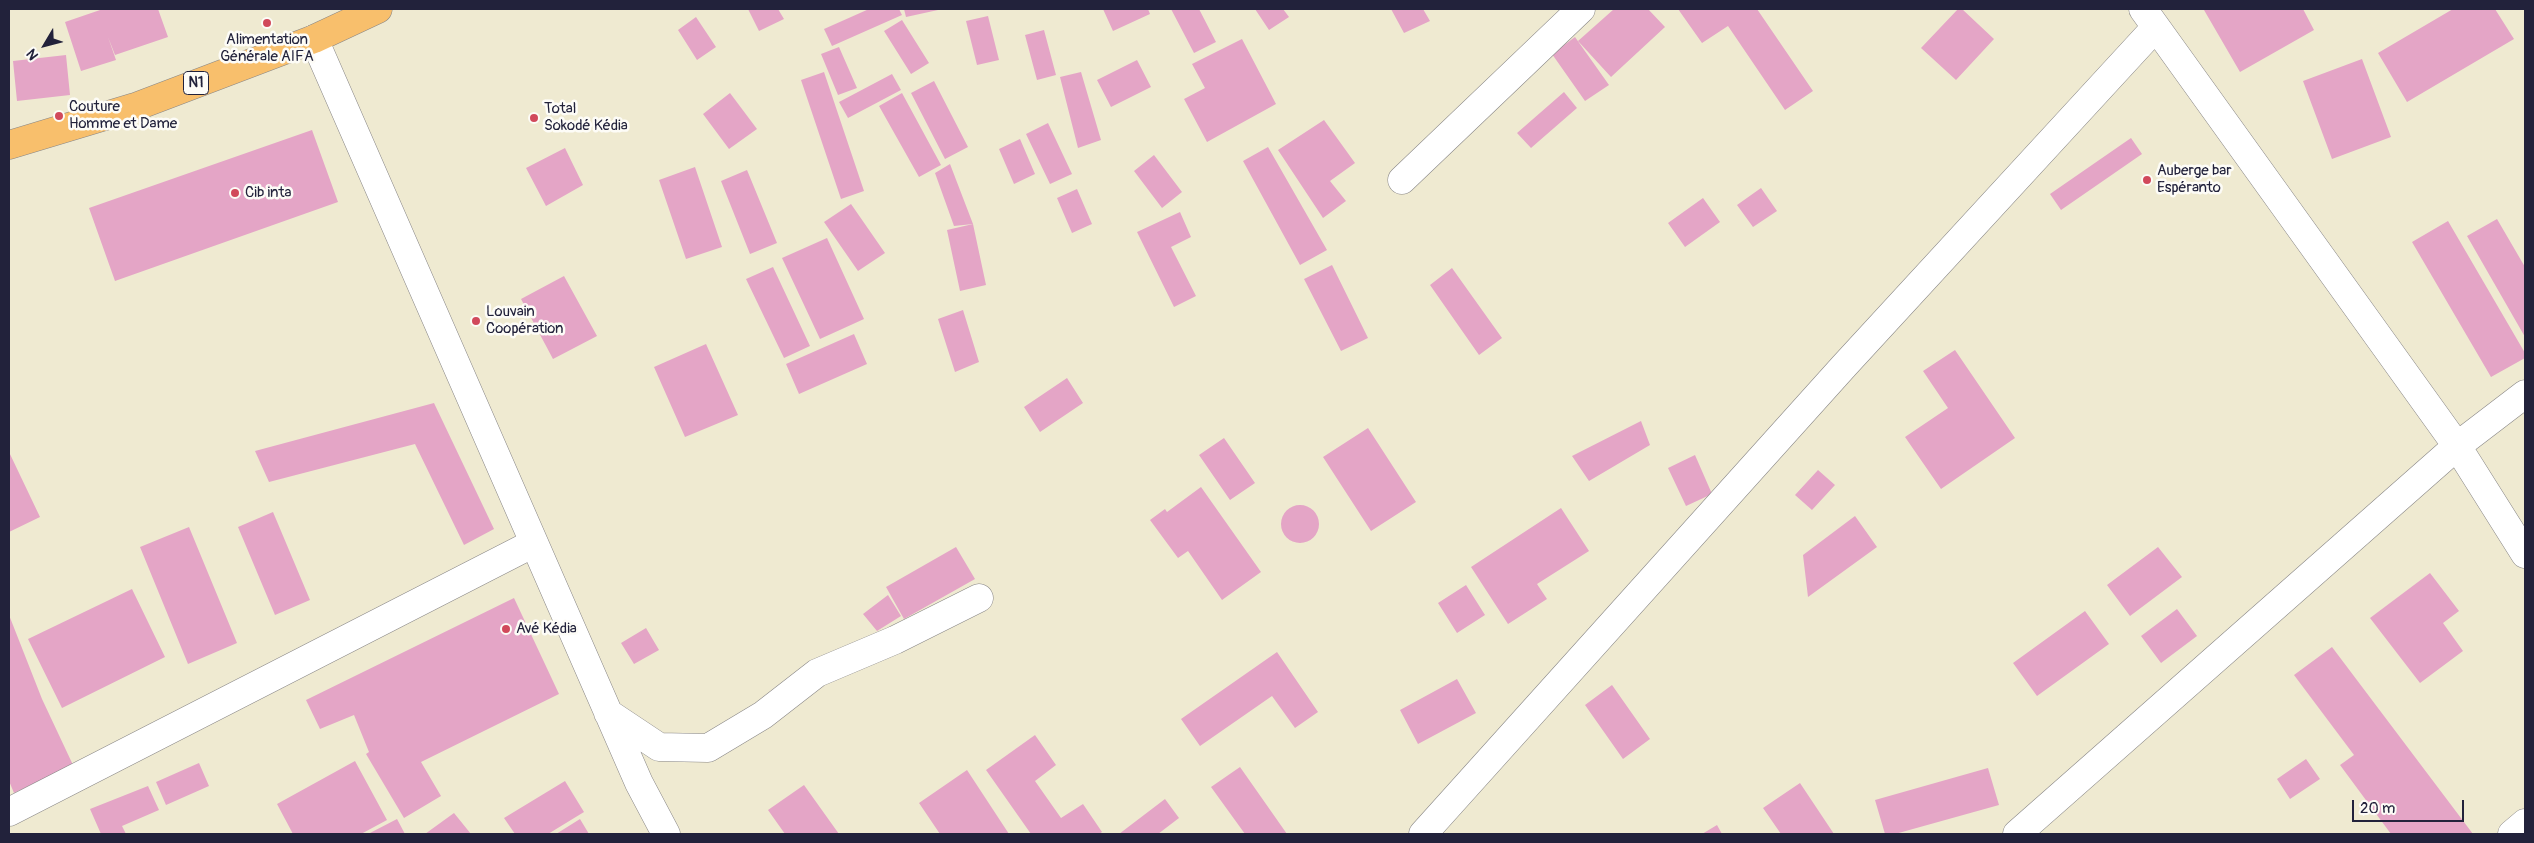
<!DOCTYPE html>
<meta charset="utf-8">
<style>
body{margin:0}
#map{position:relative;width:2534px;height:843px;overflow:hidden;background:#efead1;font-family:Pangolin,sans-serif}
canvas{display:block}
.frame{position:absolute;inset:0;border:10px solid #22223b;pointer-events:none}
.north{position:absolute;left:20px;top:20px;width:50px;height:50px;-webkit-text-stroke:4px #fdfcf7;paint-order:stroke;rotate:233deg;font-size:14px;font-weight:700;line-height:20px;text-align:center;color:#22223b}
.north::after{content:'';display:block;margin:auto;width:18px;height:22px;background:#22223b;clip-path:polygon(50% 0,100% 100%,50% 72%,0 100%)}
.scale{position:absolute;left:2352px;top:800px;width:112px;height:22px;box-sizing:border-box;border:2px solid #22223b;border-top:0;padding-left:6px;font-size:15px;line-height:18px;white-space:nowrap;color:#22223b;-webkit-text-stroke:4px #fdfcf7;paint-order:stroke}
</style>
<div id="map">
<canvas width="2534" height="843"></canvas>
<div class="frame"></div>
<div class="north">N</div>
<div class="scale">20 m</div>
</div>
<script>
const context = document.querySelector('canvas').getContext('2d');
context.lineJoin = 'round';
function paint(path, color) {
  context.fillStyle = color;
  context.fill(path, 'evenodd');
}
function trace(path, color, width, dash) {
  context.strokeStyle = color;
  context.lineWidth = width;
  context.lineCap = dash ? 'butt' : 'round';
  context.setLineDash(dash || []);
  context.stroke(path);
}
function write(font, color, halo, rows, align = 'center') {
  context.font = font + ' Pangolin,sans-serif';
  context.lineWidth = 5;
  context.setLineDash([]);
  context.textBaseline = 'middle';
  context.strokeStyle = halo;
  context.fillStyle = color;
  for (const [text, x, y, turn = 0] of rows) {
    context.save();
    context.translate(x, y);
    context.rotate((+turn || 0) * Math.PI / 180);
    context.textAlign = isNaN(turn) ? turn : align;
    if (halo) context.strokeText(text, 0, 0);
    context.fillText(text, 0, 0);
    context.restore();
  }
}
paint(new Path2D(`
 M 103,9 L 158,9 L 168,37 L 115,55 L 108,37 L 116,60 L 81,71 L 65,22 Z
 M 748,9 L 778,9 L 784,19 L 759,31 Z
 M 869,9 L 899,9 L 902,15 L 832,46 L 824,29 Z
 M 904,9 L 938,9 L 938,10 L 906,17 Z
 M 1103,9 L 1148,9 L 1150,14 L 1113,31 Z
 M 1171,9 L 1199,9 L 1216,42 L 1194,53 Z
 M 1255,9 L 1283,9 L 1289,17 L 1269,30 Z
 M 1391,9 L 1423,9 L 1430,21 L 1404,33 Z
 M 1614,9 L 1648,9 L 1665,27 L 1611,77 L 1578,41 Z
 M 1678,9 L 1757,9 L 1813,91 L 1785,110 L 1728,26 L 1702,43 Z
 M 1958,9 L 1962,9 L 1994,39 L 1956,80 L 1921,48 Z
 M 2303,9 L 2314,30 L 2240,72 L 2204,10 Z
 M 2453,9 L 2495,9 L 2514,39 L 2407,102 L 2378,53 Z
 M 988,16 L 999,60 L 977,65 L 966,21 Z
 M 696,17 L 716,47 L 697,60 L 678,30 Z
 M 902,20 L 929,63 L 911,74 L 884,31 Z
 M 1044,30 L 1056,75 L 1037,80 L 1025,35 Z
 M 1575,37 L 1609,85 L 1585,101 L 1552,54 Z
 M 1242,39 L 1276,104 L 1207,142 L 1184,99 L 1205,88 L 1192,64 Z
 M 839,47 L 857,88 L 838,95 L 821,54 Z
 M 66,55 L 70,95 L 17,101 L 13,61 Z
 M 2362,59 L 2391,137 L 2332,159 L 2303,81 Z
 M 1137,60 L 1151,87 L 1111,107 L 1097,80 Z
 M 824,72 L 864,191 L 841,199 L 801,80 Z
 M 1081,72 L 1101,140 L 1078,148 L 1060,77 Z
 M 892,74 L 901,90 L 848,118 L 839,102 Z
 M 934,81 L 968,147 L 945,159 L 911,93 Z
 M 1564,92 L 1577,108 L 1531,148 L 1517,133 Z
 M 730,93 L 757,129 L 729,149 L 703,114 Z
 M 902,93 L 941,165 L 919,177 L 879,106 Z
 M 1324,120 L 1355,163 L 1330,181 L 1346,201 L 1323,218 L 1278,150 Z
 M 1048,123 L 1072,174 L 1050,184 L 1026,134 Z
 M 312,130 L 338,202 L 115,281 L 89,208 Z
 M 2131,138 L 2142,154 L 2061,210 L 2050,194 Z
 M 1020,139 L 1035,174 L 1014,184 L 999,149 Z
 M 1268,147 L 1327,250 L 1300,265 L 1243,161 Z
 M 565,148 L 583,185 L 546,206 L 526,168 Z
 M 1154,155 L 1182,192 L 1162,208 L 1134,171 Z
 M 950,164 L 973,224 L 954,226 L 935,173 Z
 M 695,167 L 722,247 L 686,259 L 659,180 Z
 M 747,170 L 777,243 L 750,254 L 721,181 Z
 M 1761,188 L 1777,211 L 1753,227 L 1737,205 Z
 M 1077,189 L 1092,224 L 1072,233 L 1057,198 Z
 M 1703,198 L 1720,222 L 1685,247 L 1668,223 Z
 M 851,204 L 885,253 L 858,271 L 824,222 Z
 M 1180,212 L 1191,237 L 1171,247 L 1196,296 L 1174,307 L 1137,232 Z
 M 2497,219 L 2525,267 L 2525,337 L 2467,236 Z
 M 2448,221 L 2525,353 L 2525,358 L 2491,377 L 2412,242 Z
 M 973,224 L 986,285 L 960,291 L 947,230 Z
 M 827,238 L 864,319 L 820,339 L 782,258 Z
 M 1332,265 L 1368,338 L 1341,351 L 1304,279 Z
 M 773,267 L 810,346 L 784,358 L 746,279 Z
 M 1452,268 L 1502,338 L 1479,355 L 1430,285 Z
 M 564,276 L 597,336 L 553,359 L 521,299 Z
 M 963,310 L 979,362 L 955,372 L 938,319 Z
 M 854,334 L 867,364 L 799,394 L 786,364 Z
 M 706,344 L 738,415 L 685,437 L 654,367 Z
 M 1955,350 L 2015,438 L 1941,489 L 1905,437 L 1948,408 L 1923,371 Z
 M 1067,378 L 1083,403 L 1040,432 L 1024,407 Z
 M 434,403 L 494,529 L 464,545 L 415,444 L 269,482 L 255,451 Z
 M 1641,421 L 1650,445 L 1589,481 L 1572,456 Z
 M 1368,428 L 1416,502 L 1371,531 L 1323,457 Z
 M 1224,438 L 1255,483 L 1230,500 L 1199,455 Z
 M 9,452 L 40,517 L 9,532 Z
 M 1695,455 L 1712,494 L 1686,506 L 1668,468 Z
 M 1818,470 L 1835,485 L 1812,510 L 1795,495 Z
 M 1201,487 L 1261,572 L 1222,600 L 1188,551 L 1178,558 L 1150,520 L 1165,509 L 1167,512 Z
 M1281 524a19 19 0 1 1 38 0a19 19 0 1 1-38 0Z
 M 1561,508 L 1589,551 L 1537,584 L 1547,599 L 1508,624 L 1471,567 Z
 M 273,512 L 310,600 L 275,615 L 238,527 Z
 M 1855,516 L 1877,547 L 1808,597 L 1803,555 Z
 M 189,527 L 237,643 L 188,664 L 140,547 Z
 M 956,547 L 975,579 L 904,619 L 886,587 Z
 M 2158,547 L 2182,577 L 2130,616 L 2107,585 Z
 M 2430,573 L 2459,611 L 2443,623 L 2463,651 L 2420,683 L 2370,618 Z
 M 1466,585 L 1485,615 L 1457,633 L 1438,603 Z
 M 132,589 L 165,657 L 62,708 L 28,639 Z
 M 888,595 L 901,616 L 877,631 L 863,614 Z
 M 514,598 L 559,694 L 421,762 L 441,796 L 404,818 L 366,754 L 369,752 L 354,715 L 320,729 L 306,700 Z
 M 2177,609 L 2197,636 L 2161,663 L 2141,636 Z
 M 2085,611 L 2109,644 L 2037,696 L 2013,663 Z
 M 9,615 L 42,699 L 73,765 L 14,793 L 9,781 Z
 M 646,628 L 659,650 L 634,664 L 621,643 Z
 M 2332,647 L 2473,834 L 2391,834 L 2340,765 L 2354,755 L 2294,675 Z
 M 1277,652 L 1318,712 L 1295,728 L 1272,696 L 1200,746 L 1181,719 Z
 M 1457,679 L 1476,713 L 1418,744 L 1400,710 Z
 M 1612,685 L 1650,739 L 1623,759 L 1585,705 Z
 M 1035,735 L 1056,765 L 1035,781 L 1061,818 L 1083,804 L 1102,832 L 1099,834 L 1031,834 L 986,770 Z
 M 2306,759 L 2320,779 L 2290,799 L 2277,779 Z
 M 355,761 L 387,820 L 361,834 L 293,834 L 277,804 Z
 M 199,763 L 209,786 L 166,805 L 156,782 Z
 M 1240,767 L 1287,834 L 1245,834 L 1211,787 Z
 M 1988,768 L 1999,805 L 1895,834 L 1885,834 L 1875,800 Z
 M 967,770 L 1009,834 L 940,834 L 919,803 Z
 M 565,781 L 584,812 L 548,834 L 515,834 L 504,818 Z
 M 1800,783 L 1834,834 L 1781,834 L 1763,808 Z
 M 804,785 L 839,834 L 785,834 L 768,810 Z
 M 148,786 L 159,810 L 122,826 L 126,834 L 101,834 L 90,809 Z
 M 1165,799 L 1179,818 L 1158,834 L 1119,834 Z
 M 454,813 L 471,834 L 425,834 Z
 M 397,819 L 405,834 L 368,834 Z
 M 580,819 L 589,834 L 556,834 Z
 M 1717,825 L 1722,834 L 1702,834 Z`), '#e4a5c6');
const minor = new Path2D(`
 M 2143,9 L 2457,446 L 2525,554
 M 314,39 L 639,783 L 666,834
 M 1402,180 L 1581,9
 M 608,713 L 659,747 L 708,748 L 763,715 L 817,673 L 895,640 L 979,598
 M 9,812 L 534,543
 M 1423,834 L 1844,366 L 2156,27
 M 2017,834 L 2457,446 L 2525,394
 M 2512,834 L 2525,823`);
const highway = new Path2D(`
 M 9,145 L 135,107 L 314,39 L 378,9`);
trace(minor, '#888686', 29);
trace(highway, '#888686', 29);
trace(minor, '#fff', 28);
trace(highway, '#f8bf6c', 28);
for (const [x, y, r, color] of [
 [267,23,5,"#d1495b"],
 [59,116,5,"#d1495b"],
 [534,118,5,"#d1495b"],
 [2147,180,5,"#d1495b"],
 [235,193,5,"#d1495b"],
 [476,321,5,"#d1495b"],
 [506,629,5,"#d1495b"]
]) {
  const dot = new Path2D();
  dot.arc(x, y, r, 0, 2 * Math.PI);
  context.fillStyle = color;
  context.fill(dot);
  trace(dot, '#fdfcf7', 2);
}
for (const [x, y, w] of [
 [196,83,25]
]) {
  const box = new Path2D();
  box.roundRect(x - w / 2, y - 11.5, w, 23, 4);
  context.fillStyle = '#fdfcf7';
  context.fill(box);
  trace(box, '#22223b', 1);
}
write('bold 14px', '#22223b', null, [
 ["N1",196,83]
]);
write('15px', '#22223b', '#fdfcf7', [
 ["Alimentation",267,40,"center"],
 ["Générale AIFA",267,57,"center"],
 ["Couture",69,107],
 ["Homme et Dame",69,124],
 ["Total",544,109],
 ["Sokodé Kédia",544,126],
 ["Auberge bar",2157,171],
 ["Espéranto",2157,188],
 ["Cib inta",245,193],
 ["Louvain",486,312],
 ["Coopération",486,329],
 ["Avé Kédia",516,629]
], 'left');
</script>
